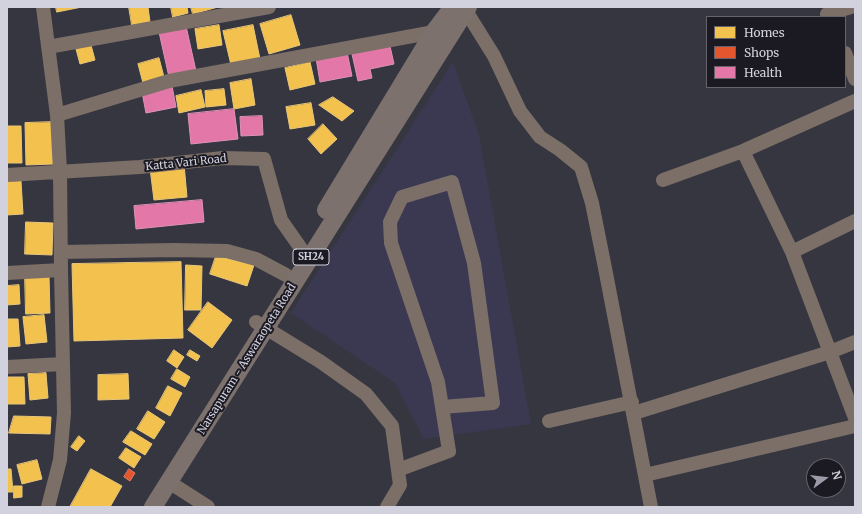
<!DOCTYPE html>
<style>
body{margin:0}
#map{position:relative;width:862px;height:514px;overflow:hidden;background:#363641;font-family:Merriweather,serif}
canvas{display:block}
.frame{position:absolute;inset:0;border:8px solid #d2d1de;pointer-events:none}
.legend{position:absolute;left:706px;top:16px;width:140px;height:72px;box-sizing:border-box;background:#1b1a23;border:1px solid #64636e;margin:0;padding:5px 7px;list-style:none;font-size:12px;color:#d2d1de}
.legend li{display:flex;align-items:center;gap:8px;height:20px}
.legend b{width:20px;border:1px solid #64636e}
.north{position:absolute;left:806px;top:458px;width:40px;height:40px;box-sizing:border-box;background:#1b1a23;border:1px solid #64636e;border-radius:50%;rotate:75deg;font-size:11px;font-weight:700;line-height:16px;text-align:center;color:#d2d1de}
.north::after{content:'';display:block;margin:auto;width:14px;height:18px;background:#9b9ba7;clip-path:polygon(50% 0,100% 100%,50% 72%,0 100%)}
</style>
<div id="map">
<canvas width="862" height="514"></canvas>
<div class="frame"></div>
<ul class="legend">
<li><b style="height:11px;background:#f2c14e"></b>Homes</li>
<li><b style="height:11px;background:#e4572e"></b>Shops</li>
<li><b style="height:11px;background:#e377a8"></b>Health</li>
</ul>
<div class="north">N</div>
</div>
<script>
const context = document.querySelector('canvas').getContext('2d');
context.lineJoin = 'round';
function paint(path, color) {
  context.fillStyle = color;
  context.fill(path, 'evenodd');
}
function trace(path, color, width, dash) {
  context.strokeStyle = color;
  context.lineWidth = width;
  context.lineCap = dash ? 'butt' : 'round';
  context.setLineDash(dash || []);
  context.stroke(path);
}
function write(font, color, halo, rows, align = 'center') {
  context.font = font + ' Merriweather,serif';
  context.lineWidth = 4;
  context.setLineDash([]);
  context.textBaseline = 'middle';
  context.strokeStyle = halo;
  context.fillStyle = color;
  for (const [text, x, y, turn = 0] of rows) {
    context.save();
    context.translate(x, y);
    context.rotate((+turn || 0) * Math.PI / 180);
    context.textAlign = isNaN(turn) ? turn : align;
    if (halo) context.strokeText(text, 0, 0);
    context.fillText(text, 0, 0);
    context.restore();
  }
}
paint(new Path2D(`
 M 453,62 L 479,135 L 531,424 L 424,439 L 395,383 L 291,313 Z`), '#3b3951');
const homes = new Path2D(`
 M 56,7 L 82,7 L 57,12 Z
 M 129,7 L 148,7 L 150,22 L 132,25 Z
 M 171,7 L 187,7 L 188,13 L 173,17 Z
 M 191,7 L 218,7 L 193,14 Z
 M 291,15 L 300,45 L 269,54 L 260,24 Z
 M 219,25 L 222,45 L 198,49 L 195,29 Z
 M 253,25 L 260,59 L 231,65 L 223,31 Z
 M 91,45 L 95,60 L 80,64 L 76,49 Z
 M 159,58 L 164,77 L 143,83 L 138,64 Z
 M 310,62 L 315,84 L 290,90 L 285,68 Z
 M 251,79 L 255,105 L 234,109 L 230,83 Z
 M 224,89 L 226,105 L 206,107 L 205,91 Z
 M 201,90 L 205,107 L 179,113 L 176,96 Z
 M 333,97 L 354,111 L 342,121 L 319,105 Z
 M 311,103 L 315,125 L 290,129 L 286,107 Z
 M 53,122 L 54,164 L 26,165 L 25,123 Z
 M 323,124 L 337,139 L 321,154 L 308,139 Z
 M 7,126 L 21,126 L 22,163 L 7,163 Z
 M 184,164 L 187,197 L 154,200 L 150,168 Z
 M 21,181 L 23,214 L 7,215 L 7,182 Z
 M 26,222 L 53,223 L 52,255 L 25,254 Z
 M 216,256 L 254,265 L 247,286 L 210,274 Z
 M 181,262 L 183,338 L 74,341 L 72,264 Z
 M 186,265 L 202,266 L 201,310 L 185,310 Z
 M 25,276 L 49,276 L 50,313 L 26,314 Z
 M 19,285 L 20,304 L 7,305 L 7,286 Z
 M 208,302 L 232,320 L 212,348 L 188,330 Z
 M 44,315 L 47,342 L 26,344 L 23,317 Z
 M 7,319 L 18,319 L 20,346 L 7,347 Z
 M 174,350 L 184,357 L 177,368 L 167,361 Z
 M 190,350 L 200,356 L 197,361 L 187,355 Z
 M 177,369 L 190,377 L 185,387 L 171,379 Z
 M 46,373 L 48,398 L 30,400 L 28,374 Z
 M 128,374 L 129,399 L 98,400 L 98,375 Z
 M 7,377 L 24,377 L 25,404 L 8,404 Z
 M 168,386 L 182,393 L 170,416 L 156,408 Z
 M 148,411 L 165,422 L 154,439 L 137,429 Z
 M 14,416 L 51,417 L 50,434 L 9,433 Z
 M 131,431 L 152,444 L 145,455 L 123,442 Z
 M 79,436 L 85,441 L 77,451 L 71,447 Z
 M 126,448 L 141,457 L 134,468 L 119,458 Z
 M 37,460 L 42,479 L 22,484 L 17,465 Z
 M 7,469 L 11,469 L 13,492 L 7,492 Z
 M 91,469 L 122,486 L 110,507 L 70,507 Z
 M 14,486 L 22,486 L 22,497 L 14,498 Z`);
paint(homes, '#f2c14e');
trace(homes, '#e8c679', 1);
const shops = new Path2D(`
 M 129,469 L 135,473 L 130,481 L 124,477 Z`);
paint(shops, '#e4572e');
trace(shops, '#df7c63', 1);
const health = new Path2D(`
 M 186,26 L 196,71 L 169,77 L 159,32 Z
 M 390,46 L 394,64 L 370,69 L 372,78 L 358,81 L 352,54 Z
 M 347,52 L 352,76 L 320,82 L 316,58 Z
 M 172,86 L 176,107 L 146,113 L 142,92 Z
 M 234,109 L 238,139 L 191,144 L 188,114 Z
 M 262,116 L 263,135 L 241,136 L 240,117 Z
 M 202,200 L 204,222 L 136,229 L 134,206 Z`);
paint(health, '#e377a8');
trace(health, '#de92b8', 1);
trace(new Path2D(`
 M 43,7 L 57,115 L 60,171 L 61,270 L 64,413 L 60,460 L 48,507
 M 466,11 L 494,56 L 520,111 L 540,137 L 560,150 L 581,167 L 592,203 L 605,268 L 651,507
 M 827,14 L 851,7
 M 48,47 L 269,7
 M 845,53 L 855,79
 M 57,115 L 169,81 L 434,32
 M 743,151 L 792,252 L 855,418
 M 7,175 L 140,167 L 223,158 L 264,159 L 281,220 L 302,250
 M 663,180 L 743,151 L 855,101
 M 61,252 L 174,250 L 227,251 L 256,259 L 286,275
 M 792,252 L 855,221
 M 7,273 L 61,270
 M 256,322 L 321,362 L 366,394 L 392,426 L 400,485 L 387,507
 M 7,367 L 63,364
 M 634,413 L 830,352 L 855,342
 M 549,421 L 632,402
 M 398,470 L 449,451 L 438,382 L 391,243 L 390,222 L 402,197 L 452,182 L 474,263 L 493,403 L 442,407
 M 645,475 L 855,426
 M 169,482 L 208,507`), '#7b6f67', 14);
trace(new Path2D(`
 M 326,210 L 434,32 L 453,7
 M 153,507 L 468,7`), '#7c716c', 18);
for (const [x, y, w] of [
 [311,257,36]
]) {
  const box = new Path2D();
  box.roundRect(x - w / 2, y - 8, w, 16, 3);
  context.fillStyle = '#1b1a23';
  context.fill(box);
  trace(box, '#d2d1de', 1);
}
write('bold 10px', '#d2d1de', null, [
 ["SH24",311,257]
]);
write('11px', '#d2d1de', '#1b1a23', [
 ["Katta Vari Road",186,163,-6],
 ["Narsapuram - Aswaraopeta Road",247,359,-58]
]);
</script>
